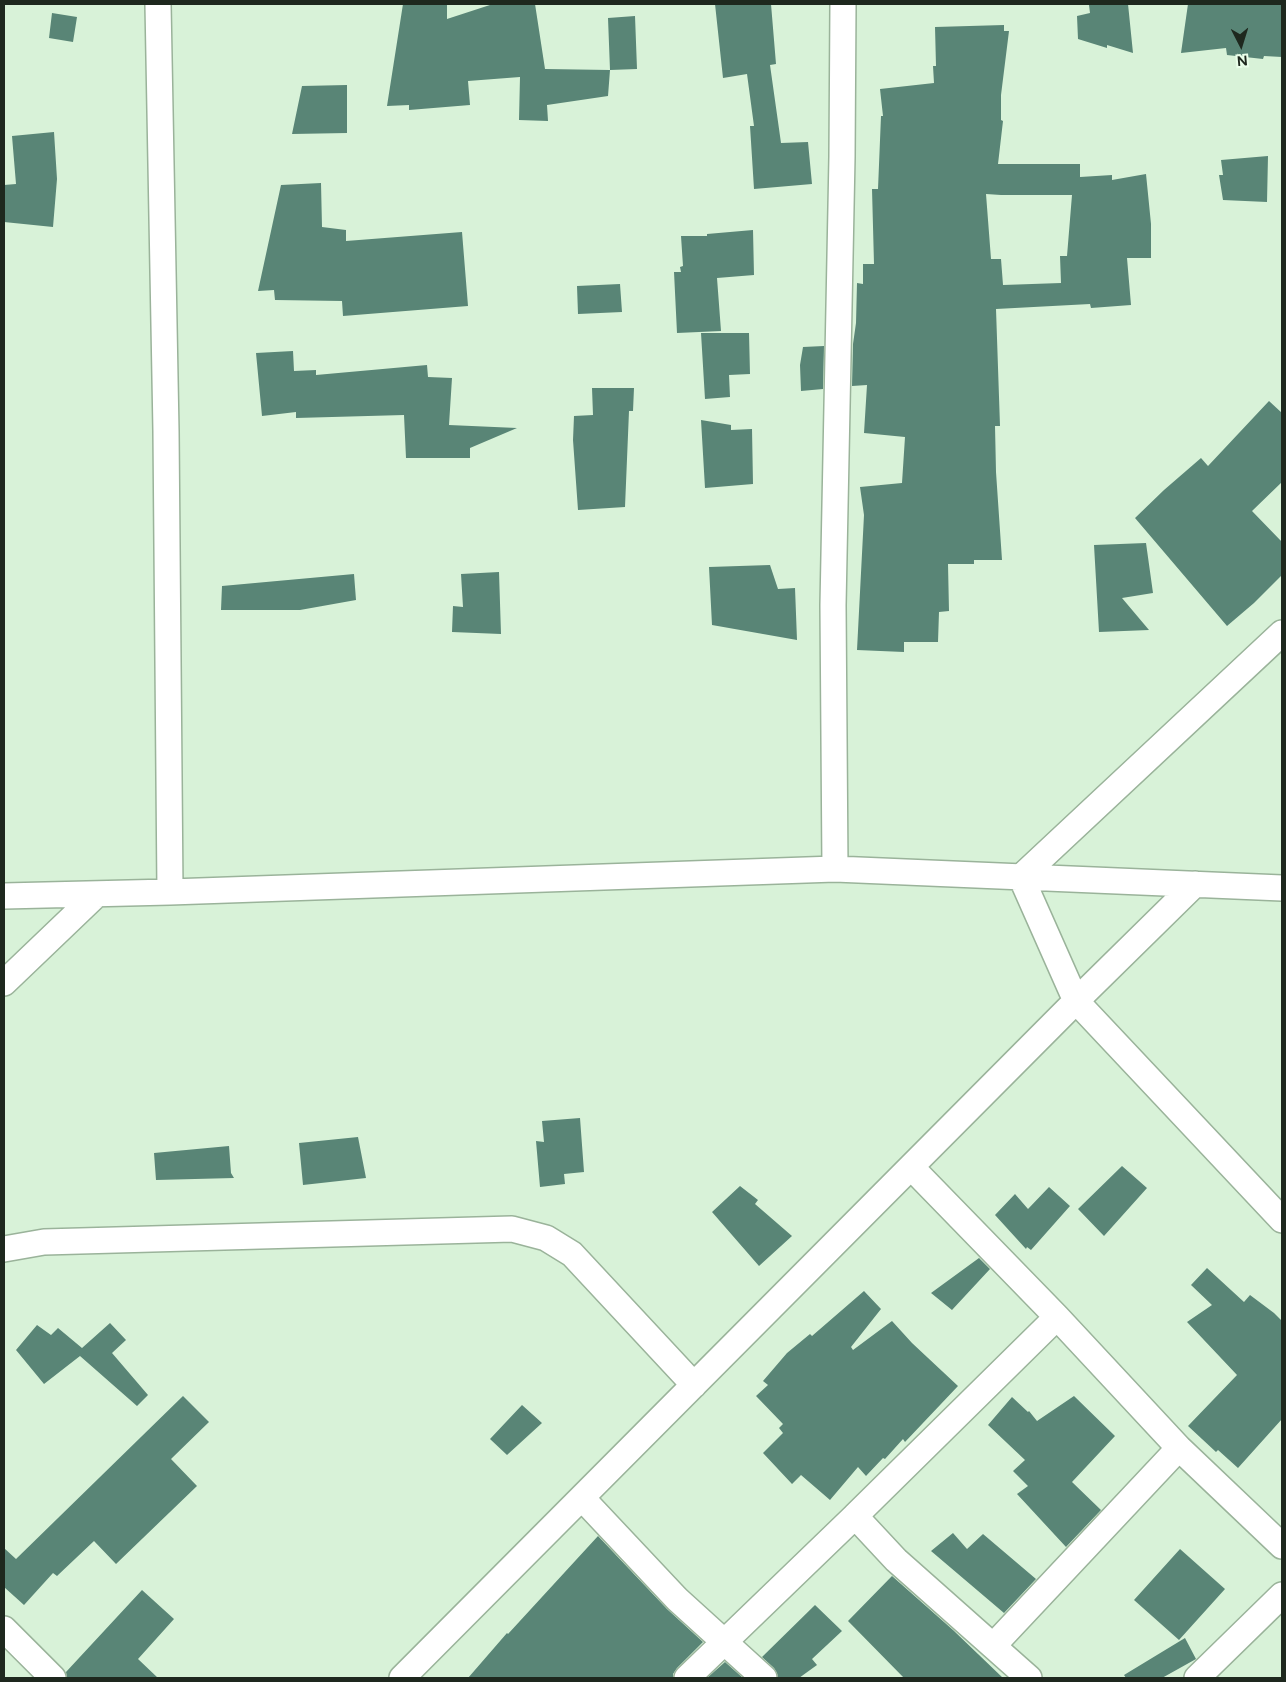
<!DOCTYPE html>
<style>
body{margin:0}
#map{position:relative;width:1286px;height:1682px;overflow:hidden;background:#d8f2d8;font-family:Figtree,sans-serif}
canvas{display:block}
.frame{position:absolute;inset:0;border:5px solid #1e281e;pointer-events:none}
.north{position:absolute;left:1216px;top:20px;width:50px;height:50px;-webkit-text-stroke:4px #e9fee9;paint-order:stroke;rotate:175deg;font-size:14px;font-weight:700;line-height:20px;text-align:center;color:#1e281e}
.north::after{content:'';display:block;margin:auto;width:18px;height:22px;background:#1e281e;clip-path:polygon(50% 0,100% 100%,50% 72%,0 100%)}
</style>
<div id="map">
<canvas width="1286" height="1682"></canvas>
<div class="frame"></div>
<div class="north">N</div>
</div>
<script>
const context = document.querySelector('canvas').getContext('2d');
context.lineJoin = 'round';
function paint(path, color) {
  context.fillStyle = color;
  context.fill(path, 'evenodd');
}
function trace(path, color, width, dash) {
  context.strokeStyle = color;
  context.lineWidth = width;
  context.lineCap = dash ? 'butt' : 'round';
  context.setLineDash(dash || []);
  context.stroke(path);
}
paint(new Path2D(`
 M 403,4 L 447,4 L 447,19 L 493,4 L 535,4 L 545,69 L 610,70 L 608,96 L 547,105 L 548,121 L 519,120 L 520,77 L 468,81 L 470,105 L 409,110 L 409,105 L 387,106 Z
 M 715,4 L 771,4 L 776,64 L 770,65 L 781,143 L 808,142 L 812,184 L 754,189 L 750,126 L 754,126 L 747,74 L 723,78 Z
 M 1128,4 L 1133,53 L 1107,45 L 1107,48 L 1078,39 L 1077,16 L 1090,13 L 1089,5 Z
 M 1188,4 L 1282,4 L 1282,57 L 1264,56 L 1263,59 L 1227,55 L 1226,48 L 1181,53 Z
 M 52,13 L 77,17 L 73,42 L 49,38 Z
 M 635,16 L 637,69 L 610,70 L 608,18 Z
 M 1004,25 L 1004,31 L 1009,31 L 1001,95 L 1001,120 L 1003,121 L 998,164 L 1080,164 L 1080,177 L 1112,175 L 1112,180 L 1146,174 L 1151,224 L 1151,258 L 1127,258 L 1131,305 L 1091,308 L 1090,304 L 996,309 L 1000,426 L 995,426 L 996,472 L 1002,560 L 974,560 L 974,564 L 948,564 L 949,611 L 939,612 L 938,642 L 904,642 L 904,652 L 857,650 L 864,515 L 860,487 L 902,483 L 905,437 L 864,433 L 867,385 L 852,386 L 853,344 L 856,323 L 857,283 L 863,284 L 863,264 L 874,264 L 872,189 L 878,189 L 881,116 L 883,116 L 880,89 L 934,83 L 933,66 L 936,66 L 935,27 ZM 986,194 L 1001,195 L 1072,195 L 1067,256 L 1060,256 L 1061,283 L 1003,285 L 1001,259 L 991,259 Z
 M 347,85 L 347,133 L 292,134 L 302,86 Z
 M 54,132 L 57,179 L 53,227 L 4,222 L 4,185 L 16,184 L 12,136 Z
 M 1268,156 L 1267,202 L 1223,200 L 1219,175 L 1223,175 L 1221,160 Z
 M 321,183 L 322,227 L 346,230 L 346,241 L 462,232 L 468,306 L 343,316 L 342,301 L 275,300 L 274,290 L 258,291 L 281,185 Z
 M 753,230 L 754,275 L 717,278 L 721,331 L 677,333 L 674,272 L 681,272 L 680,267 L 683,266 L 681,236 L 707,236 L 707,234 Z
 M 620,284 L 622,312 L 578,314 L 577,286 Z
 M 701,333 L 749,333 L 750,374 L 729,375 L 730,397 L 705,399 Z
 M 824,346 L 823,389 L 801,391 L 800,365 L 803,347 Z
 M 293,351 L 294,371 L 316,370 L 316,375 L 427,365 L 428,377 L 452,378 L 449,425 L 517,428 L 470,448 L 470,458 L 406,458 L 404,415 L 296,418 L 296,412 L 262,416 L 256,353 Z
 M 592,388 L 634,388 L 633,411 L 629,411 L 625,507 L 578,510 L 573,440 L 574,416 L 593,415 Z
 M 1269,401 L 1282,413 L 1282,482 L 1252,511 L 1282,542 L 1282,575 L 1254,603 L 1227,626 L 1135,518 L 1164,490 L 1201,458 L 1208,466 Z
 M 701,420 L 731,425 L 731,430 L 752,429 L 753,484 L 705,488 Z
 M 1146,543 L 1153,593 L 1122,598 L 1149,630 L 1099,632 L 1094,545 Z
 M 770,565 L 778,589 L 795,588 L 797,640 L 712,625 L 709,567 Z
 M 499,572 L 501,634 L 452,632 L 453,606 L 463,607 L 461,574 Z
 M 354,574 L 356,600 L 300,610 L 221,610 L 222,586 Z
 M 580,1118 L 584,1172 L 564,1174 L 565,1184 L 540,1187 L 536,1141 L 544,1142 L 542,1121 Z
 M 358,1137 L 366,1178 L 303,1185 L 299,1143 Z
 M 229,1146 L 231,1173 L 234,1178 L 156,1180 L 154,1153 Z
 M 1122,1166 L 1147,1188 L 1104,1236 L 1078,1209 Z
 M 740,1186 L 758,1200 L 755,1204 L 792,1236 L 759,1266 L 712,1212 Z
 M 1049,1187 L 1070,1206 L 1031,1250 L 1027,1247 L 1026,1249 L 995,1215 L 1015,1194 L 1028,1209 Z
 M 979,1258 L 990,1269 L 952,1310 L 931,1293 Z
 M 1207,1268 L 1244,1302 L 1250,1295 L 1274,1313 L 1282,1321 L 1282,1419 L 1238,1468 L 1218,1450 L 1216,1452 L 1188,1426 L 1237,1375 L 1187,1322 L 1212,1305 L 1191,1285 Z
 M 864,1291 L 881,1309 L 851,1347 L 853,1350 L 892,1321 L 912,1343 L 958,1386 L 905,1442 L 903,1439 L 885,1459 L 883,1458 L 866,1476 L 858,1467 L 830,1500 L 801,1475 L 792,1484 L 763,1453 L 783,1433 L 779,1428 L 783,1424 L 756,1396 L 768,1385 L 763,1381 L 787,1353 L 810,1334 L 812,1336 Z
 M 110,1323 L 126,1340 L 112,1353 L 148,1395 L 137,1406 L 80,1356 L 44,1384 L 16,1350 L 37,1325 L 51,1335 L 58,1328 L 82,1348 Z
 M 183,1396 L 209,1422 L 171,1459 L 197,1486 L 116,1564 L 94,1541 L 57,1576 L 53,1573 L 24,1605 L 4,1587 L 4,1548 L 16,1559 Z
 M 1074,1396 L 1115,1436 L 1072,1482 L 1101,1510 L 1066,1547 L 1017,1494 L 1028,1486 L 1013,1471 L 1025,1460 L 988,1425 L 1012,1397 L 1028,1412 L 1029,1411 L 1037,1421 Z
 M 522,1405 L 542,1423 L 507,1455 L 490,1439 Z
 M 953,1533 L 967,1549 L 983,1534 L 1036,1579 L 1004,1613 L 931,1551 Z
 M 598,1536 L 667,1609 L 703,1642 L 677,1668 L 673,1674 L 673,1678 L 468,1678 L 507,1633 L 508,1634 Z
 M 1180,1549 L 1225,1589 L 1179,1640 L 1134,1600 Z
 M 892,1576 L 953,1630 L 1003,1678 L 904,1678 L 848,1621 Z
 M 142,1590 L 174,1619 L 138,1659 L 158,1678 L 67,1678 L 66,1672 Z
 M 815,1605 L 842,1631 L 812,1659 L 817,1665 L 799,1678 L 778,1678 L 777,1673 L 774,1668 L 762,1657 Z
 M 1185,1638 L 1196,1659 L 1162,1678 L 1126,1678 L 1124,1675 Z
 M 725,1662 L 743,1678 L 707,1678 Z`), '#598576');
const street = new Path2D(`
 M 158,4 L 166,431 L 170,892
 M 1282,633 L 1021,877 L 1076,1001 L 1282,1220
 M 835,869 L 833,605 L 842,157 L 843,4
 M 4,896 L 170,892 L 835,869 L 1282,888
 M 4,983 L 97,894
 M 912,1168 L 1057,1317 L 1179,1448 L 1282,1546
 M 4,1249 L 44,1242 L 512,1229 L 546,1238 L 572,1254 L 694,1385
 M 582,1498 L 677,1599 L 764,1678
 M 4,1629 L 53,1678
 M 993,1646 L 1179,1448
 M 402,1678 L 1076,1001 L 1195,884
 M 687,1678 L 855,1516
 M 1029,1678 L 896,1560 L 855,1516 L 1057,1317
 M 1197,1678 L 1282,1595`);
trace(street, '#9ab39a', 28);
trace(street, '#fff', 25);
</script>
